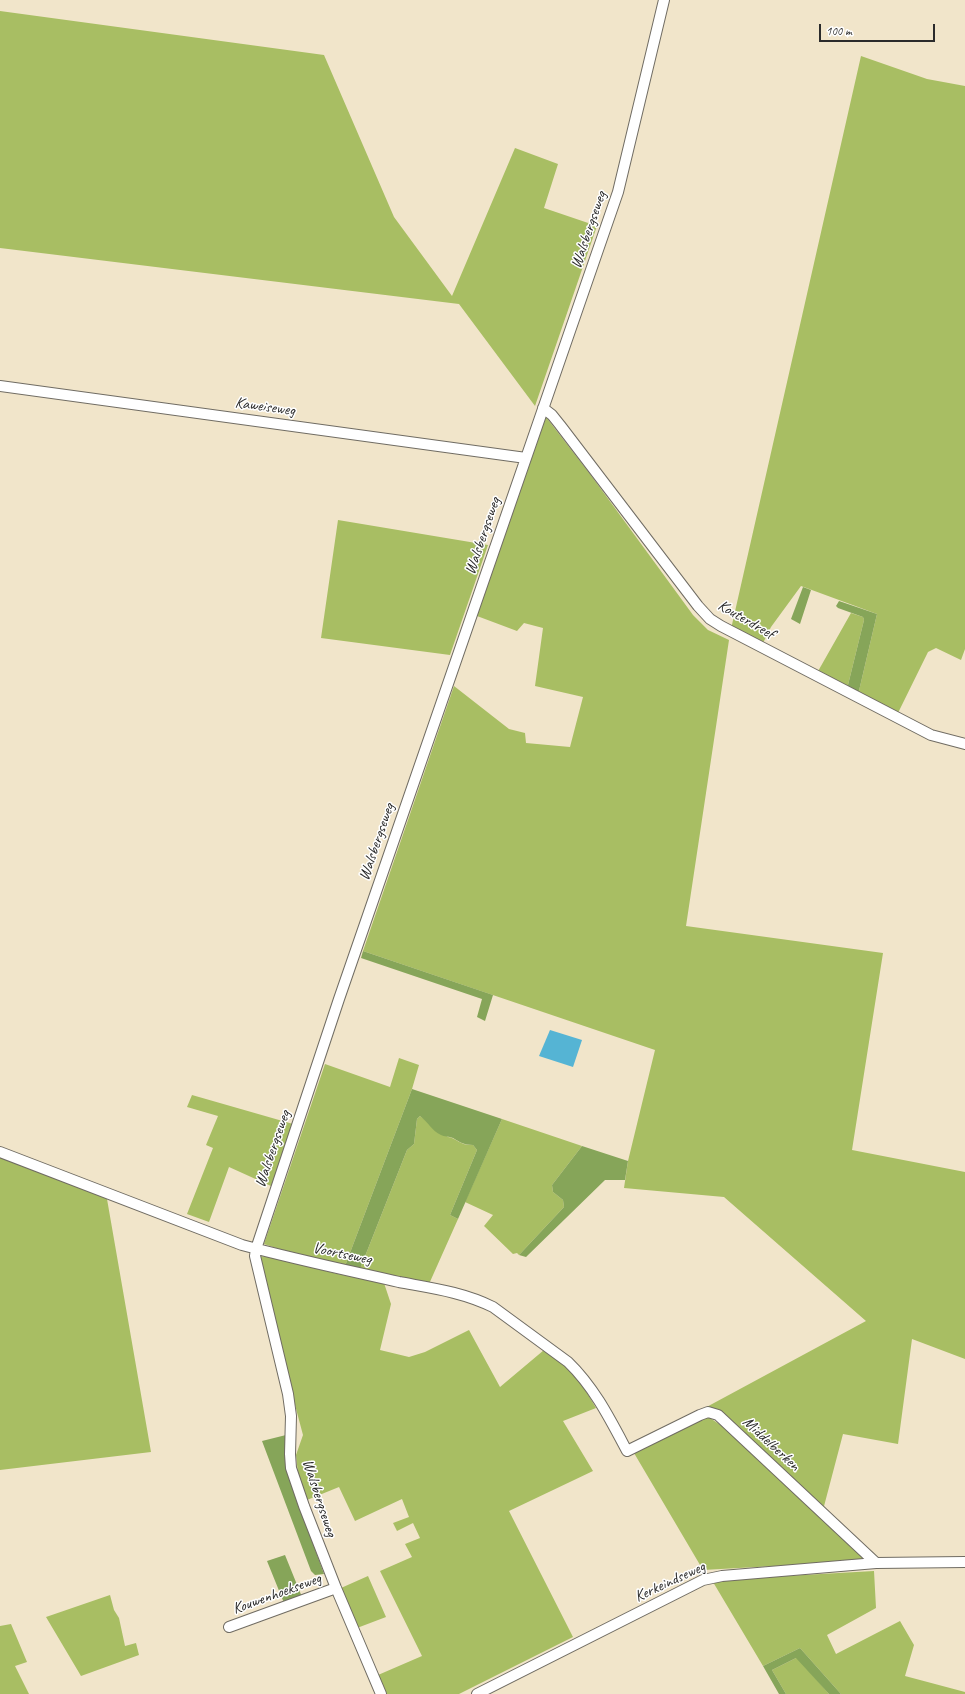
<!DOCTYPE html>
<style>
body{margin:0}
#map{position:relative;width:965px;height:1694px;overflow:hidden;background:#f1e5ca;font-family:Caveat,sans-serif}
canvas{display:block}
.scale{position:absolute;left:819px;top:24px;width:116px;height:18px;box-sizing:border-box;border:2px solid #2b2b2b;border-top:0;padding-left:5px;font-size:12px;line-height:14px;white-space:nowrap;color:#2b2b2b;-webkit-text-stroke:3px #fff;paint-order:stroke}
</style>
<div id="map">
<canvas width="965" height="1694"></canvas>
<div class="scale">100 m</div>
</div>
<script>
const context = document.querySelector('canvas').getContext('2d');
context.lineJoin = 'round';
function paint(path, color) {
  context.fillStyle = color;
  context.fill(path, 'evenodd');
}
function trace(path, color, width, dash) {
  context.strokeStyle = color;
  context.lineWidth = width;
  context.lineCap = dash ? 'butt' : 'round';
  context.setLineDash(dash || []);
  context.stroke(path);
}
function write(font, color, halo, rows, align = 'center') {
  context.font = font + ' Caveat,sans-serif';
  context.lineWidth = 3;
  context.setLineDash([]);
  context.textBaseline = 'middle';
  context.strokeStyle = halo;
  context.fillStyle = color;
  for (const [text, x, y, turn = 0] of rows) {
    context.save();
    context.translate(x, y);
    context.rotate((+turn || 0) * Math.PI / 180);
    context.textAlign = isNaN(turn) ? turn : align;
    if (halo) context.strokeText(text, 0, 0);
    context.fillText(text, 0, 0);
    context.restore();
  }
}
paint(new Path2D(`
 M 0,11 L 324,55 L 394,217 L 452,296 L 515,148 L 558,164 L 544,208 L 597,226 L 535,406 L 459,304 L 0,248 Z
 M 861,56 L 927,79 L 965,86 L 965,649 L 961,660 L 936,648 L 928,652 L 897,715 L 858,695 L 877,614 L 801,586 L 771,627 L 762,645 L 731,629 Z
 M 546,417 L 590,474 L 693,615 L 708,630 L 729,640 L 686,926 L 883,953 L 852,1150 L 965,1172 L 965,1359 L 912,1339 L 898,1444 L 843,1434 L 823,1510 L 752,1442 L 701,1410 L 866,1321 L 724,1197 L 624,1188 L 628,1161 L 655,1050 L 363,951 L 454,686 L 509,729 L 525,733 L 526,743 L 570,747 L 583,697 L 535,686 L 543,628 L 524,623 L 517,631 L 477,616 Z
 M 338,520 L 488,545 L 450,655 L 321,638 Z
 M 851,613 L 863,617 L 864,620 L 847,689 L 817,673 Z
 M 399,1058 L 419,1065 L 412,1089 L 345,1266 L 291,1253 L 264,1244 L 325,1064 L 390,1087 Z
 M 192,1095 L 293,1124 L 271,1186 L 229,1167 L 209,1222 L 187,1214 L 213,1148 L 206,1145 L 218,1116 L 187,1107 Z
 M 420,1116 L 448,1137 C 457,1138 460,1146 473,1145 L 477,1150 L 450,1215 L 458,1219 L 429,1284 L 360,1269 L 407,1150 L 414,1144 L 417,1119 Z
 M 502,1119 L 582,1146 L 552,1185 L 553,1192 L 563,1200 L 564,1207 L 519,1255 L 517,1253 L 513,1254 L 484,1226 L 493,1215 L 465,1202 Z
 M 0,1155 L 107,1199 L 151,1452 L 0,1470 Z
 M 260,1256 L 269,1257 L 338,1274 L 384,1283 L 391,1304 L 380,1350 L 409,1357 L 425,1352 L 469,1330 L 500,1387 L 544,1350 L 573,1372 L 580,1381 L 596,1408 L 563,1421 L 593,1471 L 509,1511 L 573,1637 L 459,1694 L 387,1694 L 378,1675 L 422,1656 L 380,1571 L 412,1557 L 405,1544 L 420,1538 L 413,1523 L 397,1531 L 393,1523 L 409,1517 L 402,1499 L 355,1521 L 339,1487 L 307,1500 L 298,1474 L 296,1455 L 303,1435 L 295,1405 Z
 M 702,1418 L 710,1418 L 725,1428 L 863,1558 L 864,1561 L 703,1570 L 634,1453 Z
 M 874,1571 L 876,1608 L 827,1635 L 836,1654 L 900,1621 L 914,1645 L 905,1676 L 965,1692 L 965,1694 L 841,1694 L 800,1648 L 763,1666 L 713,1582 L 715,1580 Z
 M 368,1576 L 386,1617 L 357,1628 L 341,1588 Z
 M 110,1595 L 114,1610 L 119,1618 L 125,1646 L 136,1643 L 139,1655 L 81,1676 L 46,1617 Z
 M 11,1624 L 27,1662 L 15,1666 L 29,1694 L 0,1694 L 0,1626 Z
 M 796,1658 L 798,1658 L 829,1694 L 786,1694 L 772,1670 Z`), '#a8be63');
paint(new Path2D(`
 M 803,587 L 811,590 L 800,624 L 791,619 Z
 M 839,601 L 877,614 L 858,695 L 847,689 L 864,620 L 863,617 L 838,608 L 836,606 Z
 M 363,951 L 493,995 L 485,1021 L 477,1017 L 482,999 L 361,958 Z
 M 412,1089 L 502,1119 L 458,1219 L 450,1215 L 477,1150 L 473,1145 C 463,1145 460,1142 453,1138 C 449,1136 444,1137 441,1135 C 432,1131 428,1122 420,1116 L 417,1119 L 414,1144 L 407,1150 L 360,1269 L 345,1266 Z
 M 582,1146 L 628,1161 L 625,1180 L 605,1180 L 526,1257 L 519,1255 L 564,1207 L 563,1200 L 553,1192 L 552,1185 Z
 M 286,1435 L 289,1478 L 324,1574 L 315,1575 L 311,1571 L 262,1441 Z
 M 285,1555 L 302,1597 L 284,1603 L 267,1561 Z
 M 800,1648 L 841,1694 L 829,1694 L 796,1658 L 772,1670 L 786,1694 L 779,1694 L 763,1666 Z`), '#86a559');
paint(new Path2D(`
 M 550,1030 L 582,1040 L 573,1067 L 539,1056 Z`), '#55b4d4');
const minor = new Path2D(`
 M 0,386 L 526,458
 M 543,408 L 552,415 L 560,425 L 698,606 L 710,619 L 721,626 L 931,735 L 965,744
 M 0,1152 L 242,1245 C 294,1259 346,1270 399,1282 C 431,1288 463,1292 493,1307 L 568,1362 C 594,1387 610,1419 627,1451 L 700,1415 L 708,1412 L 718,1415 L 876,1563
 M 229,1627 L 336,1588
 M 381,1694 L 336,1588 L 304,1506 L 291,1468 L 290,1454 L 291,1416 L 288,1394 L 255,1256 L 256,1249 L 339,999 L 618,192 L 664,0
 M 477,1694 L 703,1580 L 722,1576 L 876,1563 L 965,1562`);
trace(minor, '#706c63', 12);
trace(minor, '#fff', 10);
write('16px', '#2b2b2b', '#fff', [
 ["Walsbergseweg",589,230,-71],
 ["Kaweiseweg",265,407,8],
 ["Walsbergseweg",483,536,-71],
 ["Kouterdreef",746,620,30],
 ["Walsbergseweg",377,842,-71],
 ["Walsbergseweg",273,1149,-71],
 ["Voortseweg",342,1254,12],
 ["Middelberken",771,1444,43],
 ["Walsbergseweg",319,1498,72],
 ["Kerkeindseweg",670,1582,-25],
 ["Kouwenhoekseweg",277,1594,-20]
]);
</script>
